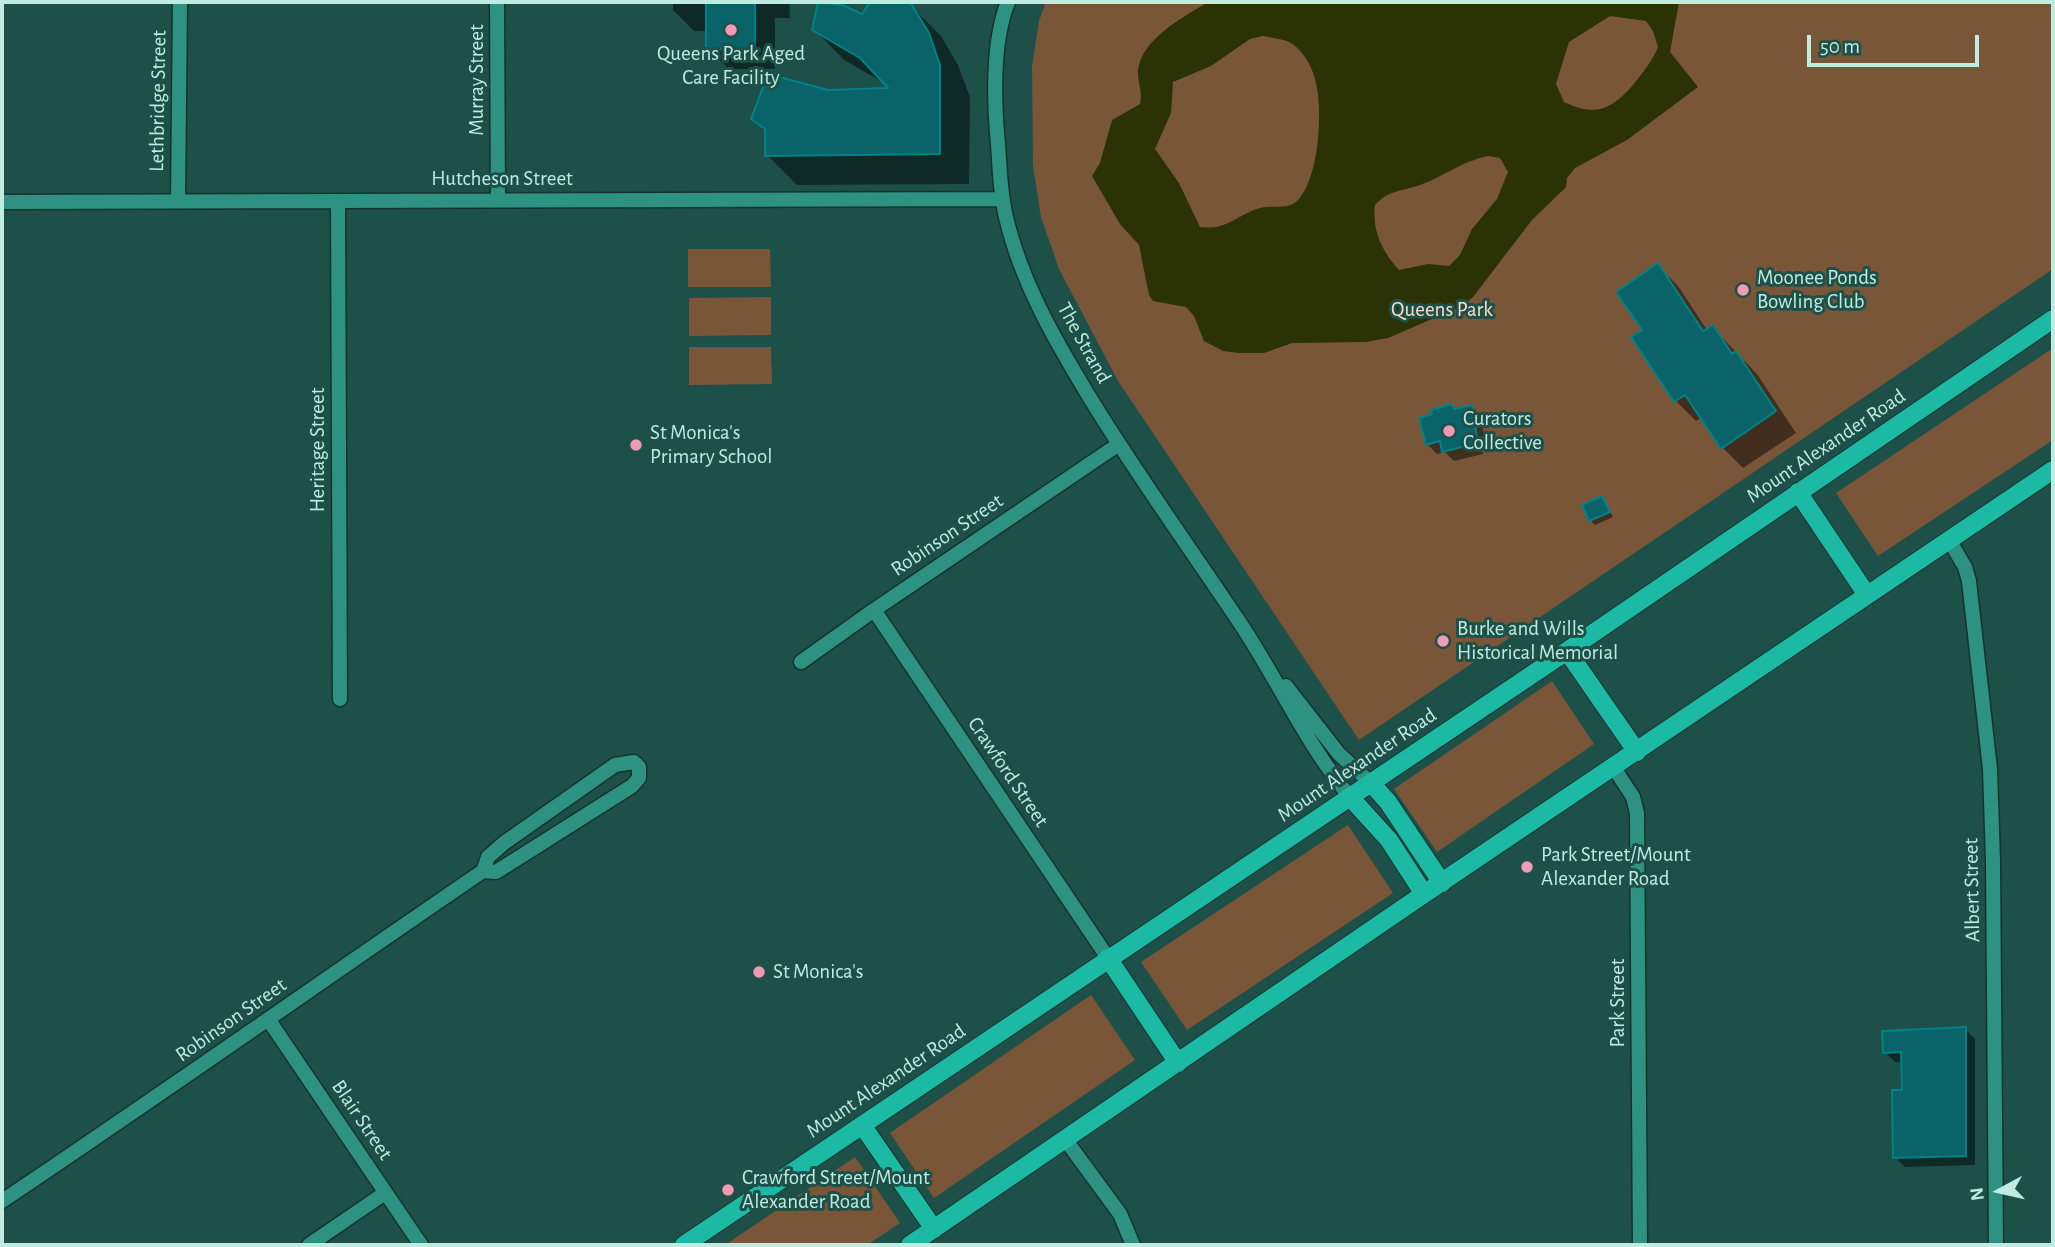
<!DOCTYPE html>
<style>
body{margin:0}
#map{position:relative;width:2055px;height:1247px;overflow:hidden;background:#1d5048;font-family:"Alegreya Sans",sans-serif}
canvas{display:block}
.frame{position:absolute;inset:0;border:4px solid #bfebe1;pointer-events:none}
.north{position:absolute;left:1964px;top:1156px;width:70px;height:70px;-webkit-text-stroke:5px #1d5048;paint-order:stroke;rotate:262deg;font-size:19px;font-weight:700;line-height:28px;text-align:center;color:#bfebe1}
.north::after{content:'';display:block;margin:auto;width:24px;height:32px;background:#bfebe1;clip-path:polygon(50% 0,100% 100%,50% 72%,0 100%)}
.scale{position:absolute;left:1807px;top:35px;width:172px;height:32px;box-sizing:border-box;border:4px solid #bfebe1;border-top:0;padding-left:9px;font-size:21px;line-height:24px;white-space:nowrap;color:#bfebe1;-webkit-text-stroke:5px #1d5048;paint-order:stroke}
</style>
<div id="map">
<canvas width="2055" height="1247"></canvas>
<div class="frame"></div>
<div class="north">N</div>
<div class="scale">50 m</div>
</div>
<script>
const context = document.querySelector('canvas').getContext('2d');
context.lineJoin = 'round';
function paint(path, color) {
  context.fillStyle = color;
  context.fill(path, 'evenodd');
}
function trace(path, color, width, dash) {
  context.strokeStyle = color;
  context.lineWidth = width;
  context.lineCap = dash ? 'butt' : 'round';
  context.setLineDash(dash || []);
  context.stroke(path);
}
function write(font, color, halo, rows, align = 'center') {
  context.font = font + ' "Alegreya Sans",sans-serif';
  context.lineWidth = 6;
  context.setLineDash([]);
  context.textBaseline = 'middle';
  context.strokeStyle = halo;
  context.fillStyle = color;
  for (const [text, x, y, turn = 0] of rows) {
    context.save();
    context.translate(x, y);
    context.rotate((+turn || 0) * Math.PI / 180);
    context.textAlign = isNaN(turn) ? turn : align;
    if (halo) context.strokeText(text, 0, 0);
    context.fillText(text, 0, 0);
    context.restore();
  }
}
paint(new Path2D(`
 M 1046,2 L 2053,2 L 2053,269 L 1359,740 L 1118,381 L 1059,269 L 1041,217 L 1033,166 L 1032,66 L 1039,21 Z
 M 688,249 L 770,249 L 771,287 L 688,287 Z
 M 771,297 L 771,335 L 689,336 L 689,298 Z
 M 689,347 L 771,347 L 772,384 L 689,385 Z
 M 2053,348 L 2053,440 L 1878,556 L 1836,493 Z
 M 1552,681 L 1594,744 L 1437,852 L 1394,789 Z
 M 1348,825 L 1393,893 L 1187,1030 L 1141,962 Z
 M 1091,995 L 1135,1060 L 934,1198 L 890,1133 Z
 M 855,1157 L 900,1223 L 867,1245 L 725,1245 Z`), '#7a5639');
paint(new Path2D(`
 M 1208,2 L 1679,2 L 1670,52 L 1698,87 L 1627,140 L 1575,168 L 1567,178 L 1566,187 L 1532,220 L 1473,297 L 1462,306 L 1388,338 L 1366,342 L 1292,343 L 1264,353 L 1239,353 L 1223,351 L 1204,341 L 1194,316 L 1186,307 L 1153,301 L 1149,295 L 1139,245 L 1120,224 L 1092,176 L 1100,163 L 1112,120 L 1140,104 C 1143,92 1137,82 1138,70 C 1142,38 1184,17 1208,2 ZM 1610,16 L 1646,21 L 1653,31 L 1658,47 C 1652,62 1643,72 1633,85 C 1611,110 1595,117 1564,102 L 1556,84 L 1569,42 ZM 1263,36 C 1272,38 1287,39 1294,45 C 1303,52 1311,65 1314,76 C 1324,105 1320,179 1297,201 C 1288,209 1277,206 1266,207 C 1247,209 1233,224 1216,227 C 1211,228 1205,227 1200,227 L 1179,183 L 1155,149 L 1171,113 L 1173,82 L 1211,66 L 1250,39 ZM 1488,156 L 1500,158 L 1508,172 L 1497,199 L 1472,229 L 1460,255 L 1449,266 L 1428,264 L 1399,270 C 1382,251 1372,231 1375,205 C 1390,189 1401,192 1420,185 C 1445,176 1460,162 1488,156 Z`), '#2a3206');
paint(new Path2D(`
 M 673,2 L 789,2 L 790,18 L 775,18 L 775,69 L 729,69 L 708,49 L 708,31 L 694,31 L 673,10 Z
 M 873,2 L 907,2 L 941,36 L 958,65 L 970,97 L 969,184 L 797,185 L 767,155 L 767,132 L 753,119 L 828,91 L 892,90 L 886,84 L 844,60 L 814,29 L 863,16 Z
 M 1658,266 L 1678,286 L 1707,330 L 1712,327 L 1757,374 L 1796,433 L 1743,468 L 1722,447 L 1702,417 L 1696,421 L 1676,401 L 1644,331 Z
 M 1452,405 L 1457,410 L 1471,407 L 1481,417 L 1486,446 L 1481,448 L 1483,454 L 1454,461 L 1445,452 L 1437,454 L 1427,444 Z
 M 1602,498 L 1613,517 L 1595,525 L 1590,520 Z
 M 1965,1029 L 1975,1039 L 1975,1165 L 1905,1167 L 1895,1157 L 1904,1091 L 1903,1062 L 1895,1062 L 1885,1052 Z`), '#0007');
const building = new Path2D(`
 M 706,2 L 755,2 L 755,49 L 706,49 Z
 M 818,2 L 842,5 L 862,14 L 870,2 L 910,2 L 929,33 L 940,65 L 940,154 L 765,156 L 765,129 L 751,119 L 768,74 L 828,90 L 888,88 L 860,58 L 812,30 Z
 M 1658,263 L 1703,331 L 1713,325 L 1732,354 L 1736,351 L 1776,411 L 1721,449 L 1685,395 L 1674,402 L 1631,337 L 1642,330 L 1616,292 Z
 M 1452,404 L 1454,409 L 1472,405 L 1477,437 L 1472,438 L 1474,444 L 1442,452 L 1440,441 L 1426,445 L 1419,418 L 1432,414 L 1431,410 Z
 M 1602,496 L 1610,512 L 1589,521 L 1582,505 Z
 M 1966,1027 L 1966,1156 L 1893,1158 L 1892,1090 L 1902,1090 L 1901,1052 L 1883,1053 L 1882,1031 Z`);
paint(building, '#096368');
trace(building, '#008388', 2);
const minor = new Path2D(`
 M 497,2 L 498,200
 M 1008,2 C 993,39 994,94 997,133 C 1000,161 999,189 1006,217 C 1021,282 1056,342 1090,398 C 1137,475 1190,548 1240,623 C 1278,680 1306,744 1350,797
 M 178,201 L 180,2
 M 338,201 L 340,699
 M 2,202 L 1002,199
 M 1949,540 L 1965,567 L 1969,581 L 1990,769 L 1993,861 L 1996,1245
 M 874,610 L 1108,958
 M 801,662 L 874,610 L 1119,444
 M 1286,686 L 1339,754 L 1371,783
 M 268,1019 L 421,1245
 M 1065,1139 L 1120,1214 L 1133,1245
 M 2,1201 C 163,1093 322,981 483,871 L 488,857 L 504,843 L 615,765 L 634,762 L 639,767 L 639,778 L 632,786 L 496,872 L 483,871
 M 309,1245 L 385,1193`);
const tertiary = new Path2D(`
 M 1614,768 L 1633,797 L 1637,813 L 1640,1245`);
const primary = new Path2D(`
 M 1798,492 L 1867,595
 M 1567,651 L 1637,752
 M 1371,783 L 1388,802 L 1442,883
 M 1350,797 L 1389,840 L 1424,894
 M 1108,958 L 1178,1063
 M 862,1125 L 934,1229
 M 684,1245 L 1567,651 L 2053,319
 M 910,1245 L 1424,894 L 2053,470`);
trace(minor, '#15332d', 17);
trace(tertiary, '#15332d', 17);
trace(primary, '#15332d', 20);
trace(minor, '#2e9282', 14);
trace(tertiary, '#2e9282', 14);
trace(primary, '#1cb9a4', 18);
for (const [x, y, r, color] of [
 [731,30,7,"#f19ab4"],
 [1743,290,7,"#f19ab4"],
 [1449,431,7,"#f19ab4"],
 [636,445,7,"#f19ab4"],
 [1443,641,7,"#f19ab4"],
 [1527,867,7,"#f19ab4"],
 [759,972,7,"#f19ab4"],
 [728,1190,7,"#f19ab4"]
]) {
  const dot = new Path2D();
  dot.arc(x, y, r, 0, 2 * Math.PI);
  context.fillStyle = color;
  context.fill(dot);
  trace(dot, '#1d5048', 2.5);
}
write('21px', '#bfebe1', '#1d5048', [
 ["Queens Park Aged",731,54,"center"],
 ["Care Facility",731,78,"center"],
 ["Moonee Ponds",1757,278],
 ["Bowling Club",1757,302],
 ["Curators",1463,419],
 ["Collective",1463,443],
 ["St Monica's",650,433],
 ["Primary School",650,457],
 ["Burke and Wills",1457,629],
 ["Historical Memorial",1457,653],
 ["Park Street/Mount",1541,855],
 ["Alexander Road",1541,879],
 ["St Monica's",773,972],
 ["Crawford Street/Mount",742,1178],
 ["Alexander Road",742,1202]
], 'left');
write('21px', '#bfebe1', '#1d5048', [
 ["Murray Street",477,80,-90],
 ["Lethbridge Street",158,101,-89],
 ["Hutcheson Street",502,179],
 ["The Strand",1084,343,61],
 ["Mount Alexander Road",1826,446,-34],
 ["Heritage Street",318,450,-90],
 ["Robinson Street",947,535,-34],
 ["Mount Alexander Road",1357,765,-34],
 ["Crawford Street",1008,772,56],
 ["Albert Street",1972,890,-91],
 ["Park Street",1618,1003,-90],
 ["Robinson Street",231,1020,-35],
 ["Mount Alexander Road",886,1081,-34],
 ["Blair Street",362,1120,56]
]);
write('21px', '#fbdec7', '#1d5048', [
 ["Queens Park",1442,310]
]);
</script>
